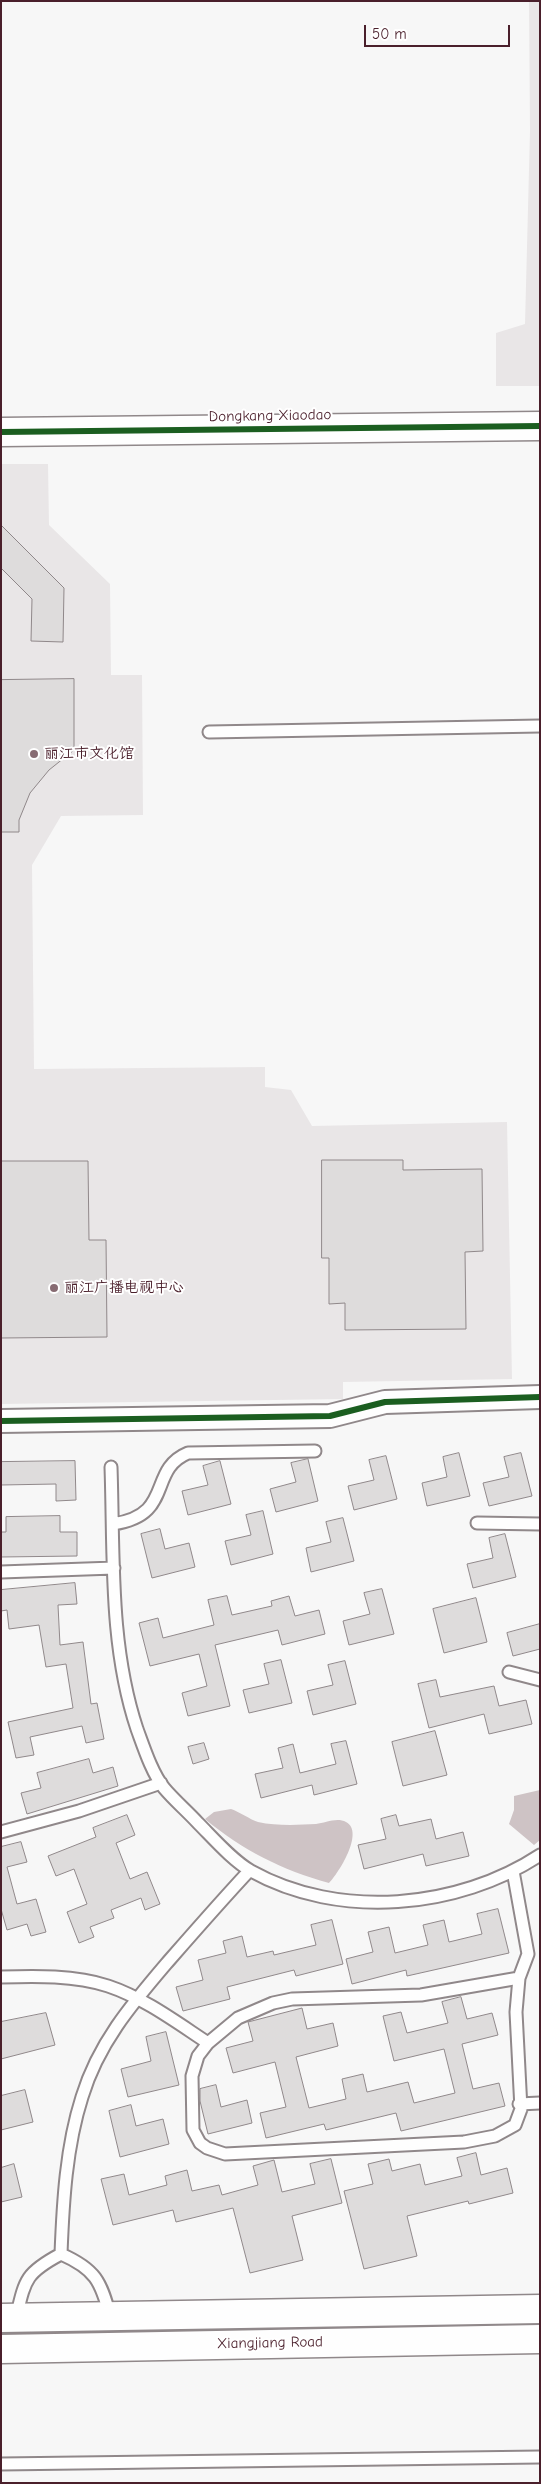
<!DOCTYPE html>
<meta charset="utf-8">
<style>
body{margin:0}
#map{position:relative;width:541px;height:2484px;overflow:hidden;background:#f7f7f7;font-family:"Comic Neue",sans-serif}
canvas{display:block}
.frame{position:absolute;inset:0;border:2px solid #4a1f2b;pointer-events:none}
.scale{position:absolute;left:364px;top:25px;width:146px;height:22px;box-sizing:border-box;border:2px solid #4a1f2b;border-top:0;padding-left:6px;font-size:15px;line-height:18px;white-space:nowrap;color:#4a1f2b;-webkit-text-stroke:4px #fff;paint-order:stroke}
</style>
<div id="map">
<canvas width="541" height="2484"></canvas>
<div class="frame"></div>
<div class="scale">50 m</div>
</div>
<script>
const context = document.querySelector('canvas').getContext('2d');
context.lineJoin = 'round';
function paint(path, color) {
  context.fillStyle = color;
  context.fill(path, 'evenodd');
}
function trace(path, color, width, dash) {
  context.strokeStyle = color;
  context.lineWidth = width;
  context.lineCap = dash ? 'butt' : 'round';
  context.setLineDash(dash || []);
  context.stroke(path);
}
function write(font, color, halo, rows, align = 'center') {
  context.font = font + ' "Comic Neue","LXGW WenKai TC",sans-serif';
  context.lineWidth = 4;
  context.setLineDash([]);
  context.textBaseline = 'middle';
  context.strokeStyle = halo;
  context.fillStyle = color;
  for (const [text, x, y, turn = 0] of rows) {
    context.save();
    context.translate(x, y);
    context.rotate((+turn || 0) * Math.PI / 180);
    context.textAlign = isNaN(turn) ? turn : align;
    if (halo) context.strokeText(text, 0, 0);
    context.fillText(text, 0, 0);
    context.restore();
  }
}
paint(new Path2D(`
 M 529,1 L 540,1 L 540,386 L 496,386 L 496,333 L 525,324 L 530,131 Z
 M 1,464 L 48,464 L 49,525 L 110,584 L 111,675 L 142,675 L 143,815 L 61,816 L 32,865 L 34,1069 L 265,1067 L 265,1087 L 291,1090 L 312,1126 L 507,1122 L 512,1379 L 343,1382 L 343,1399 L 1,1404 Z`), '#e9e6e7');
paint(new Path2D(`
 M 540,1790 L 540,1840 L 534,1845 L 509,1824 L 514,1810 L 514,1796 Z
 M 231,1809 C 240,1812 249,1819 258,1822 C 276,1826 298,1825 316,1824 C 325,1823 337,1817 346,1822 C 365,1832 338,1874 329,1883 C 282,1870 242,1850 205,1819 L 214,1812 Z`), '#cec3c5');
const building = new Path2D(`
 M 1,525 L 64,588 L 63,642 L 31,641 L 32,599 L 1,568 Z
 M 74,679 L 74,750 L 49,770 L 30,793 L 19,820 L 19,832 L 1,832 L 1,680 Z
 M 322,1160 L 403,1160 L 403,1170 L 482,1169 L 483,1251 L 465,1252 L 466,1329 L 345,1330 L 345,1303 L 329,1304 L 329,1258 L 322,1258 Z
 M 1,1161 L 88,1161 L 89,1240 L 106,1240 L 107,1337 L 1,1338 Z
 M 459,1453 L 470,1496 L 427,1506 L 422,1483 L 447,1477 L 443,1457 Z
 M 521,1453 L 532,1496 L 489,1506 L 483,1483 L 509,1477 L 504,1457 Z
 M 386,1456 L 397,1499 L 354,1510 L 348,1486 L 374,1480 L 369,1460 Z
 M 308,1459 L 318,1501 L 276,1512 L 270,1489 L 296,1482 L 291,1463 Z
 M 75,1461 L 76,1500 L 56,1501 L 56,1484 L 1,1485 L 1,1462 Z
 M 220,1461 L 231,1504 L 188,1515 L 182,1491 L 208,1485 L 203,1466 Z
 M 263,1511 L 273,1554 L 231,1565 L 225,1541 L 251,1535 L 246,1515 Z
 M 60,1516 L 60,1532 L 77,1532 L 77,1556 L 1,1557 L 1,1532 L 6,1532 L 6,1517 Z
 M 343,1518 L 354,1561 L 311,1572 L 306,1548 L 331,1542 L 326,1522 Z
 M 160,1529 L 165,1549 L 189,1543 L 195,1567 L 152,1578 L 141,1534 Z
 M 505,1534 L 516,1577 L 473,1588 L 467,1564 L 493,1558 L 489,1538 Z
 M 75,1583 L 77,1604 L 58,1605 L 60,1645 L 83,1642 L 91,1704 L 97,1703 L 104,1739 L 86,1743 L 82,1726 L 30,1737 L 34,1755 L 16,1758 L 8,1722 L 73,1708 L 66,1664 L 46,1667 L 39,1625 L 9,1629 L 7,1610 L 1,1611 L 1,1590 Z
 M 382,1589 L 394,1634 L 349,1645 L 343,1621 L 370,1614 L 364,1593 Z
 M 227,1596 L 232,1615 L 272,1606 L 271,1601 L 289,1596 L 295,1616 L 319,1610 L 325,1634 L 282,1645 L 278,1630 L 215,1645 L 230,1706 L 188,1716 L 182,1693 L 207,1686 L 199,1654 L 150,1666 L 139,1623 L 158,1618 L 163,1638 L 214,1625 L 208,1600 Z
 M 476,1598 L 487,1642 L 444,1653 L 433,1609 Z
 M 540,1624 L 540,1649 L 513,1656 L 507,1633 Z
 M 281,1660 L 292,1703 L 249,1713 L 243,1690 L 269,1684 L 264,1664 Z
 M 345,1661 L 356,1704 L 313,1715 L 307,1691 L 333,1685 L 328,1665 Z
 M 436,1680 L 440,1697 L 494,1686 L 499,1706 L 526,1700 L 532,1724 L 489,1734 L 484,1714 L 429,1728 L 418,1684 Z
 M 435,1731 L 447,1775 L 403,1786 L 392,1742 Z
 M 346,1741 L 357,1784 L 314,1795 L 312,1785 L 261,1798 L 255,1774 L 283,1768 L 278,1748 L 293,1744 L 300,1773 L 336,1764 L 331,1744 Z
 M 204,1743 L 209,1759 L 193,1764 L 188,1747 Z
 M 89,1759 L 93,1773 L 113,1767 L 118,1786 L 27,1814 L 21,1793 L 41,1788 L 37,1773 Z
 M 127,1815 L 135,1835 L 116,1843 L 130,1879 L 147,1872 L 160,1904 L 145,1910 L 141,1898 L 111,1910 L 114,1918 L 90,1927 L 94,1937 L 79,1943 L 67,1912 L 87,1904 L 74,1869 L 56,1876 L 48,1856 L 96,1837 L 93,1828 Z
 M 396,1815 L 399,1826 L 431,1819 L 436,1839 L 463,1832 L 469,1856 L 426,1866 L 423,1854 L 364,1869 L 358,1845 L 386,1839 L 381,1819 Z
 M 21,1842 L 27,1862 L 7,1867 L 17,1904 L 36,1899 L 46,1932 L 31,1936 L 27,1924 L 7,1930 L 1,1909 L 1,1847 Z
 M 498,1909 L 509,1953 L 407,1976 L 406,1970 L 352,1984 L 346,1959 L 373,1952 L 368,1932 L 389,1927 L 395,1953 L 428,1945 L 423,1925 L 444,1920 L 449,1942 L 482,1934 L 477,1914 Z
 M 332,1920 L 343,1964 L 296,1976 L 294,1970 L 227,1987 L 230,1999 L 183,2011 L 176,1987 L 203,1980 L 198,1960 L 226,1953 L 223,1941 L 242,1936 L 247,1957 L 273,1951 L 274,1955 L 316,1945 L 311,1925 Z
 M 461,1997 L 467,2019 L 492,2013 L 498,2035 L 462,2044 L 473,2089 L 499,2083 L 505,2106 L 401,2131 L 396,2113 L 326,2130 L 324,2124 L 266,2138 L 260,2113 L 286,2107 L 275,2062 L 233,2073 L 226,2048 L 253,2041 L 248,2022 L 302,2008 L 307,2029 L 333,2023 L 338,2046 L 296,2057 L 309,2108 L 346,2099 L 342,2079 L 363,2074 L 367,2092 L 408,2082 L 414,2103 L 455,2093 L 444,2049 L 394,2061 L 383,2016 L 401,2012 L 407,2033 L 448,2023 L 442,2002 Z
 M 46,2013 L 55,2045 L 1,2059 L 1,2022 Z
 M 166,2032 L 179,2085 L 128,2097 L 121,2069 L 151,2061 L 146,2037 Z
 M 216,2085 L 221,2107 L 247,2100 L 252,2123 L 208,2134 L 200,2101 L 200,2089 Z
 M 25,2090 L 33,2122 L 1,2130 L 1,2096 Z
 M 131,2105 L 136,2126 L 163,2119 L 169,2144 L 120,2157 L 109,2111 Z
 M 476,2153 L 481,2175 L 507,2168 L 513,2193 L 469,2204 L 468,2201 L 407,2216 L 417,2256 L 364,2269 L 344,2191 L 373,2184 L 368,2164 L 389,2159 L 392,2171 L 420,2164 L 425,2185 L 462,2176 L 457,2158 Z
 M 331,2159 L 342,2203 L 292,2216 L 303,2260 L 250,2273 L 233,2208 L 176,2222 L 173,2210 L 113,2225 L 101,2179 L 124,2174 L 129,2195 L 167,2185 L 165,2176 L 187,2170 L 192,2191 L 219,2185 L 222,2195 L 258,2185 L 253,2166 L 274,2160 L 282,2192 L 315,2184 L 310,2164 Z
 M 14,2164 L 22,2197 L 1,2202 L 1,2168 Z`);
paint(building, '#dedcdc');
trace(building, '#90888a', 1);
const service = new Path2D(`
 M 209,732 L 540,726
 M 111,1467 C 114,1555 109,1645 137,1729 C 144,1748 152,1773 164,1788 C 174,1800 187,1811 198,1823 C 213,1838 233,1861 251,1871 C 339,1920 458,1909 540,1855
 M 477,1523 L 540,1524
 M 113,1524 C 175,1515 147,1470 188,1453 L 315,1451
 M 1,1572 L 114,1568
 M 509,1672 L 540,1680
 M 1,1832 L 79,1811 L 161,1783
 M 513,1871 L 528,1954 L 519,1978 L 516,2012 L 521,2109 L 515,2125 L 495,2136 L 464,2142 L 225,2154 L 207,2148 L 200,2143 L 193,2130 L 192,2076 L 198,2056 L 208,2043 L 238,2018 L 273,2003 L 292,1999 L 421,1995 L 519,1978
 M 1,1977 C 35,1976 75,1975 108,1986 C 144,1998 176,2022 208,2043
 M 519,2104 L 540,2103
 M 61,2254 C 63,2202 66,2147 82,2097 C 98,2044 131,2005 166,1964 C 194,1932 221,1901 249,1871
 M 61,2254 C 95,2269 101,2281 110,2316
 M 16,2318 C 25,2280 25,2273 61,2254
 M 1,2464 L 540,2457`);
const minor = new Path2D(`
 M 1,1421 L 330,1416 L 385,1402 L 540,1397`);
const tertiary = new Path2D(`
 M 1,432 L 540,426`);
const primary = new Path2D(`
 M 1,2318 L 540,2309
 M 1,2349 L 540,2339`);
trace(service, '#90888a', 15);
trace(minor, '#90888a', 26);
trace(tertiary, '#90888a', 31);
trace(primary, '#90888a', 31);
trace(service, '#fefefe', 11);
trace(minor, '#fefefe', 22);
trace(tertiary, '#fefefe', 28);
trace(primary, '#fefefe', 28);
trace(new Path2D(`
 M 1,432 L 540,426
 M 1,1421 L 330,1416 L 385,1402 L 540,1397`), '#1b5e20', 6);
for (const [x, y, r, color] of [
 [34,754,5,"#876b72"],
 [54,1288,5,"#876b72"]
]) {
  const dot = new Path2D();
  dot.arc(x, y, r, 0, 2 * Math.PI);
  context.fillStyle = color;
  context.fill(dot);
  trace(dot, '#fff', 2);
}
write('15px', '#4a1f2b', '#fff', [
 ["Dongkang Xiaodao",270,416,-1],
 ["Xiangjiang Road",270,2343,-1]
]);
write('15px', '#4a1f2b', '#fff', [
 ["丽江市文化馆",44,754],
 ["丽江广播电视中心",64,1288]
], 'left');
</script>
